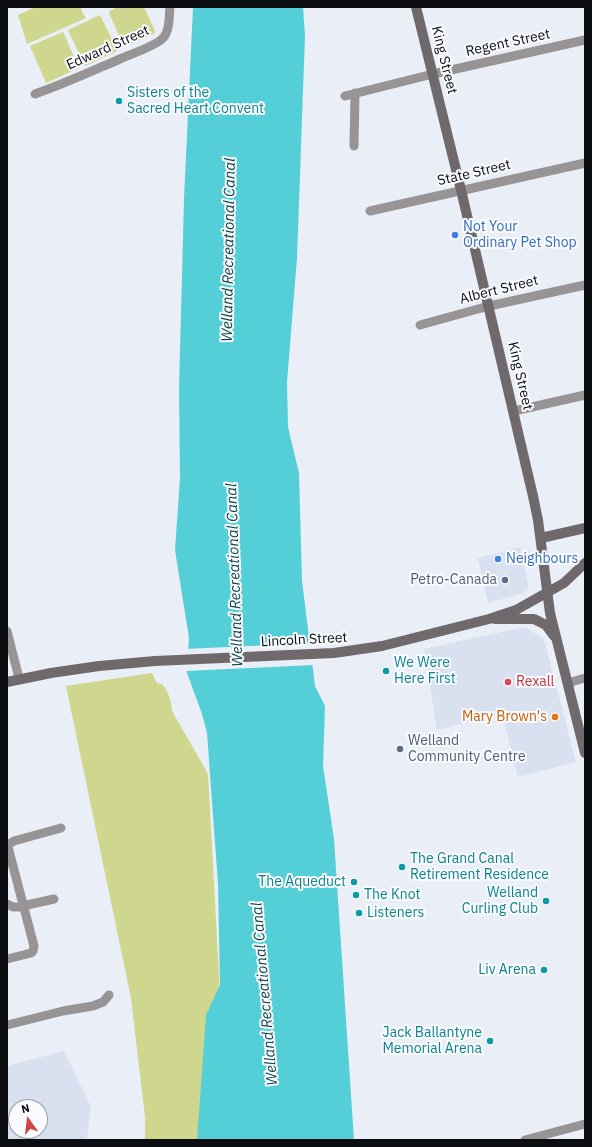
<!DOCTYPE html>
<style>
body{margin:0}
#map{position:relative;width:592px;height:1147px;overflow:hidden;background:#e9eef7;font-family:"IBM Plex Sans",sans-serif}
canvas{display:block}
.frame{position:absolute;inset:0;border:8px solid #0b0d10;pointer-events:none}
.north{position:absolute;left:8px;top:1099px;width:40px;height:40px;box-sizing:border-box;background:#f9fbfe;border:1px solid #9a9c9f;border-radius:50%;rotate:346deg;font-size:11px;font-weight:700;line-height:16px;text-align:center;color:#0b0d10}
.north::after{content:'';display:block;margin:auto;width:14px;height:18px;background:#d24441;clip-path:polygon(50% 0,100% 100%,50% 72%,0 100%)}
</style>
<div id="map">
<canvas width="592" height="1147"></canvas>
<div class="frame"></div>
<div class="north">N</div>
</div>
<script>
const context = document.querySelector('canvas').getContext('2d');
context.lineJoin = 'round';
function paint(path, color) {
  context.fillStyle = color;
  context.fill(path, 'evenodd');
}
function trace(path, color, width, dash) {
  context.strokeStyle = color;
  context.lineWidth = width;
  context.lineCap = dash ? 'butt' : 'round';
  context.setLineDash(dash || []);
  context.stroke(path);
}
function write(font, color, halo, rows, align = 'center') {
  context.font = font + ' "IBM Plex Sans",sans-serif';
  context.lineWidth = 4;
  context.setLineDash([]);
  context.textBaseline = 'middle';
  context.strokeStyle = halo;
  context.fillStyle = color;
  for (const [text, x, y, turn = 0] of rows) {
    context.save();
    context.translate(x, y);
    context.rotate((+turn || 0) * Math.PI / 180);
    context.textAlign = isNaN(turn) ? turn : align;
    if (halo) context.strokeText(text, 0, 0);
    context.fillText(text, 0, 0);
    context.restore();
  }
}
paint(new Path2D(`
 M 520,547 L 528,582 L 528,589 L 524,593 L 488,603 L 478,558 Z
 M 525,627 L 544,639 L 576,762 L 518,777 L 502,713 L 437,730 L 424,649 Z
 M 64,1051 L 91,1107 L 87,1138 L 84,1140 L 7,1140 L 7,1066 ZM 16,1107 L 40,1107 L 40,1131 L 16,1131 Z`), '#d9e1f0');
paint(new Path2D(`
 M 36,7 L 81,7 L 82,12 L 86,18 L 27,44 L 18,15 Z
 M 118,7 L 144,7 L 155,31 L 154,34 L 124,47 L 109,13 L 110,11 Z
 M 100,15 L 117,49 L 117,51 L 85,66 L 68,30 Z
 M 63,32 L 79,68 L 46,83 L 30,46 Z
 M 152,673 L 157,683 L 162,684 C 168,692 172,701 172,711 L 208,774 L 228,1140 L 145,1140 L 145,1117 L 131,998 L 66,686 Z`), '#cfd68d');
paint(new Path2D(`
 M 193,7 L 303,7 L 305,35 L 297,258 L 287,382 L 288,427 L 299,473 L 302,581 L 315,686 L 325,706 L 323,766 L 334,839 L 354,1140 L 197,1140 L 206,1015 L 220,985 L 218,884 L 207,733 L 202,714 L 187,673 L 189,638 L 175,550 L 180,478 L 179,388 L 184,199 Z`), '#55cfd7');
paint(new Path2D(`
 M 312,643 L 314,665 L 186,671 L 186,649 Z`), '#e9eef7');
trace(new Path2D(`
 M 35,94 C 64,84 92,71 120,59 C 131,54 153,47 162,39 C 170,32 169,17 170,7
 M 345,96 L 433,74 L 585,40
 M 354,146 L 355,93
 M 370,211 L 585,163
 M 420,325 L 489,306 L 585,285
 M 514,411 L 585,395
 M 7,631 L 19,678
 M 568,683 L 585,678
 M 7,904 L 13,907 L 18,907 L 54,899
 M 7,959 L 31,953 L 33,951 L 34,946 L 8,847 L 9,844 L 14,841 L 61,828
 M 7,1025 L 63,1011 L 93,1006 L 103,1002 L 109,995
 M 525,1140 L 585,1124`), '#989495', 9);
trace(new Path2D(`
 M 416,7 L 461,190 L 533,496 L 538,520 L 550,613 L 585,753
 M 541,538 L 585,528
 M 495,619 L 534,619 L 546,625 L 554,636
 M 7,682 L 51,673 L 99,666 L 155,661 L 334,653 L 382,646 L 489,619 L 516,610 L 564,583 L 585,563`), '#70696b', 10);
for (const [x, y, r, color] of [
 [119,101,4,"#0f9aa8"],
 [455,235,4,"#3f7fe0"],
 [498,559,4,"#3f7fe0"],
 [505,580,4,"#5c6f8a"],
 [386,671,4,"#0f9aa8"],
 [508,682,4,"#e0444e"],
 [555,717,4,"#e8710a"],
 [400,749,4,"#5c6f8a"],
 [402,867,4,"#0f9aa8"],
 [354,882,4,"#0f9aa8"],
 [356,895,4,"#0f9aa8"],
 [546,901,4,"#0f9aa8"],
 [359,913,4,"#0f9aa8"],
 [544,970,4,"#0f9aa8"],
 [490,1041,4,"#0f9aa8"]
]) {
  const dot = new Path2D();
  dot.arc(x, y, r, 0, 2 * Math.PI);
  context.fillStyle = color;
  context.fill(dot);
  trace(dot, '#f9fbfe', 1.5);
}
write('14px', '#0b0d10', '#f9fbfe', [
 ["Regent Street",508,43,-12],
 ["Edward Street",108,48,-24],
 ["King Street",444,60,76],
 ["State Street",474,173,-13],
 ["Albert Street",499,290,-14],
 ["King Street",520,376,77],
 ["Lincoln Street",304,640,-3]
]);
write('14px', '#0d838f', '#f9fbfe', [
 ["Sisters of the",127,93],
 ["Sacred Heart Convent",127,109],
 ["We Were",394,663],
 ["Here First",394,679],
 ["The Grand Canal",410,859],
 ["Retirement Residence",410,875],
 ["The Aqueduct",346,882,"right"],
 ["Welland",538,893,"right"],
 ["Curling Club",538,909,"right"],
 ["The Knot",364,895],
 ["Listeners",367,913],
 ["Liv Arena",536,970,"right"],
 ["Jack Ballantyne",482,1033,"right"],
 ["Memorial Arena",482,1049,"right"]
], 'left');
write('14px', '#366cbe', '#f9fbfe', [
 ["Not Your",463,227],
 ["Ordinary Pet Shop",463,243],
 ["Neighbours",506,559]
], 'left');
write('14px', '#4e5e75', '#f9fbfe', [
 ["Petro-Canada",497,580],
 ["Welland",408,741,"left"],
 ["Community Centre",408,757,"left"]
], 'right');
write('14px', '#be3a42', '#f9fbfe', [
 ["Rexall",516,682]
], 'left');
write('14px', '#c56008', '#f9fbfe', [
 ["Mary Brown's",547,717]
], 'right');
write('italic 15px', '#0d4649', '#f9fbfe', [
 ["Welland Recreational Canal",229,250,-89],
 ["Welland Recreational Canal",235,575,-92],
 ["Welland Recreational Canal",265,994,-95]
]);
</script>
